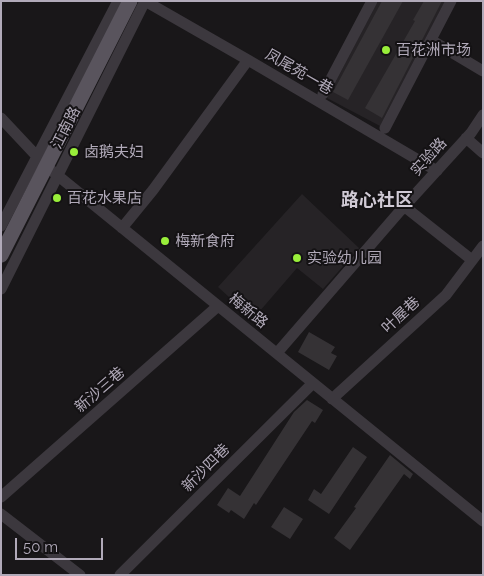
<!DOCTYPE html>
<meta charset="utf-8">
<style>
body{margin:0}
#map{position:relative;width:484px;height:576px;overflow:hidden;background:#191719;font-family:Raleway,sans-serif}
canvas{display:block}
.frame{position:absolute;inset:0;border:2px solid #b1aab9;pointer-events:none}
.scale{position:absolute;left:15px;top:538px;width:88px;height:22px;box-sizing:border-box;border:2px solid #b1aab9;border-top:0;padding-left:6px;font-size:15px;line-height:18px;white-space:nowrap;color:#b1aab9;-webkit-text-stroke:4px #141214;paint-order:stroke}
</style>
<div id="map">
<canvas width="484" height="576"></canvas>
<div class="frame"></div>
<div class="scale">50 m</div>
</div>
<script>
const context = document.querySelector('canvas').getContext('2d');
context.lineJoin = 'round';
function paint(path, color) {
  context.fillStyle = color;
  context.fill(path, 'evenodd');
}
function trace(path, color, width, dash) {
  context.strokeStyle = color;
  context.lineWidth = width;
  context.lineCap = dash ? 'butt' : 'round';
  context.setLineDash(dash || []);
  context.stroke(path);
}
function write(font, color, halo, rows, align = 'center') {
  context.font = font + ' Raleway,"Noto Sans SC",sans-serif';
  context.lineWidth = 4;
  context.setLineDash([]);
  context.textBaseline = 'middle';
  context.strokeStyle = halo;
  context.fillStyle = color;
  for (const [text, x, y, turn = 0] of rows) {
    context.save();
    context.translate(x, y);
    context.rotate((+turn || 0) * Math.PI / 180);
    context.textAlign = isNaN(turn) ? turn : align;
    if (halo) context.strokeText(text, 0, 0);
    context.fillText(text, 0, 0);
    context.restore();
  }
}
paint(new Path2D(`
 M 378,1 L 445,1 L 380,126 L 327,98 Z
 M 302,194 L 359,248 L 323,289 L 297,268 L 253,319 L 218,287 Z`), '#262326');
paint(new Path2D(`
 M 382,1 L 403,1 L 348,100 L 333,92 Z
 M 424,1 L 442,1 L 382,118 L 365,108 L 415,21 L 413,20 Z
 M 309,332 L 335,347 L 331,353 L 337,356 L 329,370 L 298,352 Z
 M 307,400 L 323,410 L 315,423 L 312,421 L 256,505 L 254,503 L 244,519 L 231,510 L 229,513 L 217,505 L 228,488 L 240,496 L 294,412 Z
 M 353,447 L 367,457 L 329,514 L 308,500 L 314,489 L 321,494 Z
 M 390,455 L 413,474 L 410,479 L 404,474 L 350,550 L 334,538 L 356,508 L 354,507 Z
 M 284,507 L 303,519 L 290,539 L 271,527 Z`), '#353235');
trace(new Path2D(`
 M 145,1 L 248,60 L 437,171
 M 431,40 L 483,71
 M 323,94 L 372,1
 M 1,118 L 46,166 L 483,521
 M 385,128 L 451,1
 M 466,138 L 483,153
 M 405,207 L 472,260
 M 1,226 L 118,1
 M 122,228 L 153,190 L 248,60
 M 1,289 L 145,1
 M 277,353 L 400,211 L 471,133 L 483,115
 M 332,399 L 446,295 L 483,246
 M 1,497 L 218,306
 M 1,514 L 80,575
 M 120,575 L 313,383`), '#3c383e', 11);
trace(new Path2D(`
 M 1,255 L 130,1`), '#59545d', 15);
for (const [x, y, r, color] of [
 [386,50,5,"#99ee3a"],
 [74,152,5,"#99ee3a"],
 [57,198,5,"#99ee3a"],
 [165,241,5,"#99ee3a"],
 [297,258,5,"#99ee3a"]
]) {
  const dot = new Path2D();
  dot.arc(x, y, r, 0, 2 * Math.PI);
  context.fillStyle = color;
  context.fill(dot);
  trace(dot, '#141214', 2);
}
write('15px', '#b1aab9', '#141214', [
 ["百花洲市场",396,50],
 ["卤鹅夫妇",84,152],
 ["百花水果店",67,198],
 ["梅新食府",175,241],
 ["实验幼儿园",307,258]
], 'left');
write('15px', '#b1aab9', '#141214', [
 ["凤尾苑一巷",299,72,30],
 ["江南路",66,128,-63],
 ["实验路",429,157,-48],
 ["梅新路",248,311,39],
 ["叶屋巷",401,315,-43],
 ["新沙三巷",100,390,-41],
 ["新沙四巷",206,468,-45]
]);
write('bold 18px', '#d0cad5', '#141214', [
 ["路心社区",377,201]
]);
</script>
